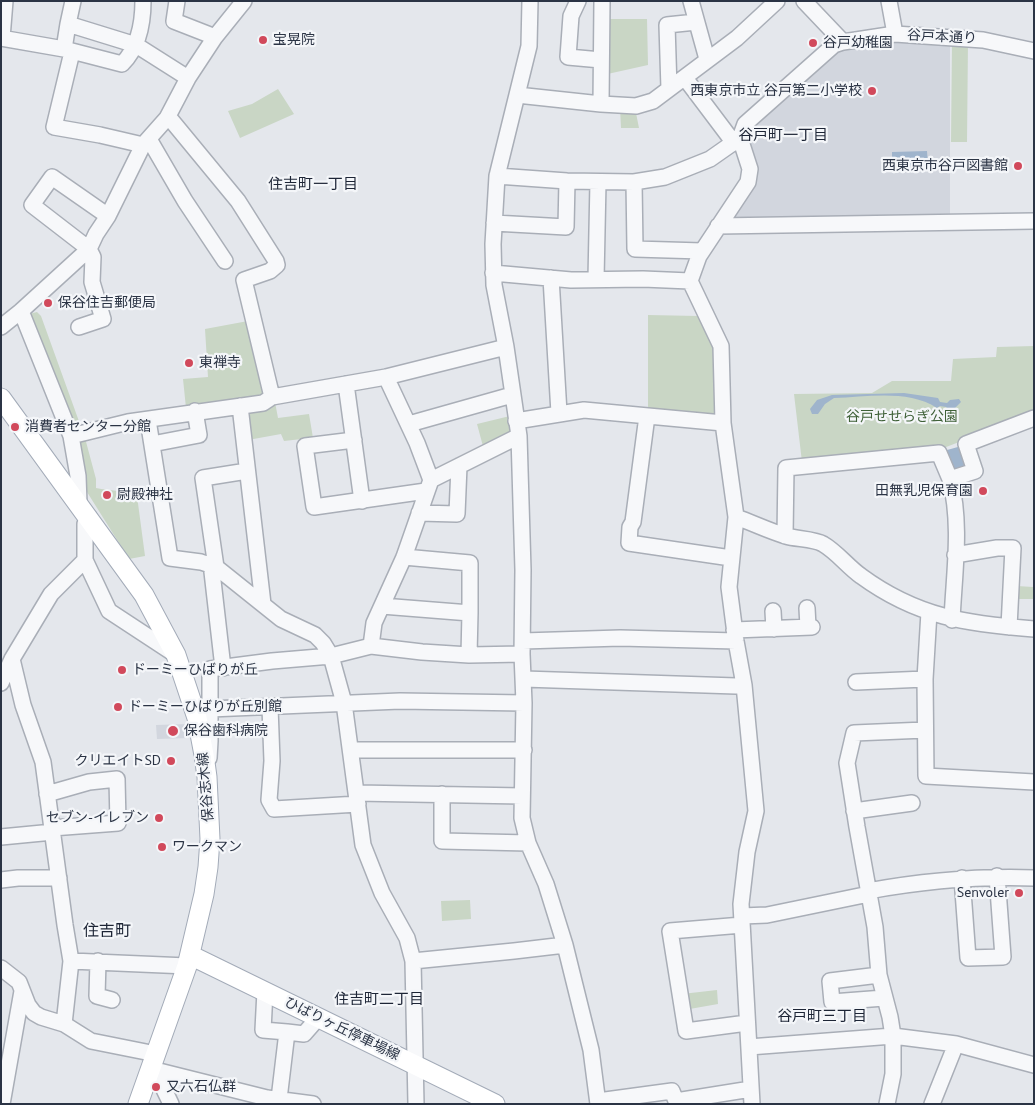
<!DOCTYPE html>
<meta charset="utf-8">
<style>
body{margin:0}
#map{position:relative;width:1035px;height:1105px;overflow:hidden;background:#e4e7ec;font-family:"PT Sans",sans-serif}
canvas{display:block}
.frame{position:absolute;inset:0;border:2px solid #2b3445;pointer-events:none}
</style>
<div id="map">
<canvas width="1035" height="1105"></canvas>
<div class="frame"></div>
</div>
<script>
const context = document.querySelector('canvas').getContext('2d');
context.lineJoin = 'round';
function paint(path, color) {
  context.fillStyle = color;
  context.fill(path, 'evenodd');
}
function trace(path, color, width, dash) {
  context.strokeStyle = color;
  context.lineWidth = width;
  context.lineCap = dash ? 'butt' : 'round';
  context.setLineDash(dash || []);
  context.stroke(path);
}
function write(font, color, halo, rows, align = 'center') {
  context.font = font + ' "PT Sans","Noto Sans JP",sans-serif';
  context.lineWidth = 4.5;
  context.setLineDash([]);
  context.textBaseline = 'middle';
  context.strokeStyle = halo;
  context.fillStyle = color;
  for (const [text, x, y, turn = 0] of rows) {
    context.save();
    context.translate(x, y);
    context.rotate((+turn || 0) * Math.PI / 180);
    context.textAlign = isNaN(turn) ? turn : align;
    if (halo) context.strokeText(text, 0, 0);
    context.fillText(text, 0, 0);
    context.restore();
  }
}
paint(new Path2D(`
 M 894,41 L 950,42 L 950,220 L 728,221 L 756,174 L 746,143 L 747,132 L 839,50 L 850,47 Z
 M 189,724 L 189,738 L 157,739 L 156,725 Z`), '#d2d6de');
paint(new Path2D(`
 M 603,19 L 647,19 L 648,65 L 603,75 Z
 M 952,41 L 968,41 L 967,142 L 951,142 Z
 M 278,89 L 294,114 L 240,138 L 228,111 L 252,104 Z
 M 620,107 L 635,108 L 639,128 L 621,128 Z
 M 37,312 L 41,316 L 85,438 L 96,479 L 96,488 C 110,491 125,490 137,496 L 145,556 L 129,559 L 87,492 L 77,447 L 29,314 Z
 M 648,315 L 698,316 L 717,347 L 719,418 L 648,411 Z
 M 248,321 L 264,397 L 186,408 L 183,379 L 208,377 L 205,329 Z
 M 1034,346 L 1034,413 L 941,449 L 802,462 L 794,394 L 872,393 L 892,381 L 951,381 L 953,359 L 996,357 L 997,347 Z
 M 275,402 L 278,418 L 309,414 L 314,444 L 305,446 L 302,439 L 284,441 L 281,434 L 248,440 L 246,408 Z
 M 510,416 L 511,437 L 484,450 L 477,424 Z
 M 1017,586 L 1033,587 L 1033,599 L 1017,599 Z
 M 470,900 L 471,919 L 442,921 L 441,901 Z
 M 717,990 L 718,1004 L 684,1010 L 682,994 Z`), '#c9d6c5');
paint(new Path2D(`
 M 927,151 L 928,165 L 892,166 L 892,152 Z
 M 904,393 L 938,398 L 940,402 L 947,403 L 950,400 L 959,399 L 961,402 L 955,408 L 948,409 L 946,407 L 940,406 L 937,408 C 908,389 867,397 834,398 L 825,404 L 818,414 L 812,414 L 810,409 L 817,400 L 832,395 Z
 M 965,445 L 973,469 L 951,476 L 940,452 Z`), '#9fb4cc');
const minor = new Path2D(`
 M 177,1 L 174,21 L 215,37
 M 530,1 L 529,46 L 497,176 L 493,244 L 494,285 L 506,347 L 519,436 L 523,570 L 522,654 L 524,703 L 522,818 L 528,843 L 546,884 L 565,945 L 591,1050 L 598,1104
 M 578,1 L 571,16 L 568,57 L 601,60
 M 691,1 L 707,59
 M 804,1 L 843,42
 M 889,1 L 895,34
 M 68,24 L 73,1
 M 1,38 L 64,49 L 122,64 C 138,48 143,24 143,1
 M 2,38 L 5,1
 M 64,49 L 68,24 L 136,45 L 188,78
 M 72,52 L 54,127 L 100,135 L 143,145
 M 685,78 L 734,143
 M 669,89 L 667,25 L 696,22
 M 517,95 L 601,104 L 636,106 L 653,101 L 737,38 L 777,1
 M 601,104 L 602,1
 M 167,118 L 172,121 L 238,201 L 276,261 L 277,265 L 270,271 L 244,280 L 272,397
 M 740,138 L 750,169 L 748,182 L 699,256 L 690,281 L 721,346 L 723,423 L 736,517 L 729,587 L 736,641 L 744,685 L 756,811 L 747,852 L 741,904 L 752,1104
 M 149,139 L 185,201 L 225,261
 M 497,176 L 567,181 L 634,182 L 665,177 L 710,159 L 740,138 L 745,124 L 834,45 L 843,42 L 895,34 L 983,40 L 1034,51
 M 634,182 L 635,249 L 702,251
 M 494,223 L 566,227 L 567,181
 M 718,226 L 1034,221
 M 493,273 L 571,280 L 643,279 L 690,281
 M 551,278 L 559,413
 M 596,279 L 598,182
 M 21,311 L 71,436 L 78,476 L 79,503
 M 1,327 L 21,311 L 89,249 L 96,234 L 108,216 L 143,145 L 167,118 L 188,78 L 215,37 L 244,1
 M 79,327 L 103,319 L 92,282 L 93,257 L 89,249 L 32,205 L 52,177 L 108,216
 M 386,377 L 417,443 L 431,480
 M 346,384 L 362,501
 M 240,406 L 263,604
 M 647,416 L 633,522 L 630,527 L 629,543 L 731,558
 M 148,420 L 170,558 L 201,562 L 216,567 L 212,572 L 223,668
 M 516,421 L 584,410 L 723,423
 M 409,424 L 512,395
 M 71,436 L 128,422 L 263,403 L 272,397 L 386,377 L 506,347
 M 354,440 L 305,446 L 314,507 L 426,491
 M 152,444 L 199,435 L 195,411
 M 247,471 L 203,478 L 216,567 L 281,619 L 315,635 L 323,643 L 331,656 L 344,703 L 363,845 L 382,893 L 407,938 L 413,961 L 416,1104
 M 419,513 L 457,514 L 459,466
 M 736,517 C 753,523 769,531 786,536 C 796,539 815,539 823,544 C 837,552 848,567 861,576 C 917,617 967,624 1034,629
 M 785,536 L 786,468 L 939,453 L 950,479
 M 955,555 L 997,548 L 1013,548 L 1009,627
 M 404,557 L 470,563 L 470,613
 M 85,560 L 109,611 L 176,655
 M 382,606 L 470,613 L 469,655
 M 807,608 L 808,627
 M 773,611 L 774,629
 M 929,612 L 925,679 L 926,776 L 1034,782
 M 952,620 C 954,573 962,524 950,479 L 975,471 L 966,444 L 1034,418
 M 734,630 L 812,627
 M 523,641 L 620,638 L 736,641
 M 371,646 L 374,623 L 404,557 L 431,480 L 519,436
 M 12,659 L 23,705 L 43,762 L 65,925 L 71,961 L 64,1024
 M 524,679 L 736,686 L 744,685
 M 856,682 L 925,679
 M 1,683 L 12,659 L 51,594 L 85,560 L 85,524 L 89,517
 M 270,707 L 272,761 L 269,800 L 274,809 L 358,804
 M 210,709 L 400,701 L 524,703
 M 351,750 L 524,750
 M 209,758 L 210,741 L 210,669 L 272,661 L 331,656 L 371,646 L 422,652 L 469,655 L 522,654
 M 357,793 L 522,796
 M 47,794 L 89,782 L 117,779 L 118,823 L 52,828
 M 442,794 L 442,841 L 528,843
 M 854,811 L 912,803
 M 1,837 L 53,832
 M 962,878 L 968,958 L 1003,957 L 997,876
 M 1,880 L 18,878 L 59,878
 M 868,891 C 923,881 978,876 1034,878
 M 742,916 L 767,915 L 869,894
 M 742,925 L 670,931 L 686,1031 L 747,1023
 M 71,961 L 187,966
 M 98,961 L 97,996 L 112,1000
 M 413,961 L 514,951 L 565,945
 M 1,968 L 19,982 L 28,1005 L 34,1013 L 41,1017 L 64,1024 L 91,1041 L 156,1054
 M 879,975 L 830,981 L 832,1002 L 884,998
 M 265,991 L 263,1030 L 287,1032
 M 749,1047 L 893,1036 L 956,1044 L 1034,1065
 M 151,1069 L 267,1098 L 313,1104
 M 151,1069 L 160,1081 L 171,1104
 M 279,1099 L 287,1032 L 304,1034 L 318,1018
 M 598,1101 L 672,1091 L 676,1101 L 751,1089
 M 2,1104 L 22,991
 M 887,1104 L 893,1074 L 893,1036 L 890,1017 L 879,975 L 875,927 L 857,827 L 847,763 L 854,733 L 925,730
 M 932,1104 L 956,1044`);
const major = new Path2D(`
 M 1,398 L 144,595 L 176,655 L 197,718 L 204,755 L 207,777 L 210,839 L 208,867 L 204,894 L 187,966 L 138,1104
 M 190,955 L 495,1104`);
trace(minor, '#a9aeb7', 18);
trace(major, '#a3abb8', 21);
trace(minor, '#f7f8fa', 15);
trace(major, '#fff', 19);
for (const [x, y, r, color] of [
 [263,40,5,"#d1495b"],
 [813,43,5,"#d1495b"],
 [872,91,5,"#d1495b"],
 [1018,166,5,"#d1495b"],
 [48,303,5,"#d1495b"],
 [189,363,5,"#d1495b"],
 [15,427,5,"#d1495b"],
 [983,491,5,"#d1495b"],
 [107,495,5,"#d1495b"],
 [122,670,5,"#d1495b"],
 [118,707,5,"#d1495b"],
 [173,731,6,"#d1495b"],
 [171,761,5,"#d1495b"],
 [159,818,5,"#d1495b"],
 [162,847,5,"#d1495b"],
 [1019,893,5,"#d1495b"],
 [156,1087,5,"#d1495b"]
]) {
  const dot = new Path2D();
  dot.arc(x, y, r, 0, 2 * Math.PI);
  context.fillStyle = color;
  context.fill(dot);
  trace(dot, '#f4f6f9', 2);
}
write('14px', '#2b3445', '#f4f6f9', [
 ["谷戸本通り",942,37,3],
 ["保谷志木線",206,787,-95],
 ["ひばりヶ丘停車場線",342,1029,26]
]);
write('14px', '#2b3445', '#f4f6f9', [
 ["宝晃院",273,40],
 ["谷戸幼稚園",823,43],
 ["西東京市立 谷戸第二小学校",862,91,"right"],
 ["西東京市谷戸図書館",1008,166,"right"],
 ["保谷住吉郵便局",58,303],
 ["東禅寺",199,363],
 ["消費者センター分館",25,427],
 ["田無乳児保育園",973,491,"right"],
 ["尉殿神社",117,495],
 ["ドーミーひばりが丘",132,670],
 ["ドーミーひばりが丘別館",128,707],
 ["保谷歯科病院",184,731],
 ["クリエイトSD",161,761,"right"],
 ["セブン-イレブン",149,818,"right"],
 ["ワークマン",172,847],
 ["Senvoler",1009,893,"right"],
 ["又六石仏群",166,1087]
], 'left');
write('14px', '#3f6138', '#f4f6f9', [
 ["谷戸せせらぎ公園",902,417]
]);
write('15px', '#1d2536', '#f4f6f9', [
 ["谷戸町一丁目",783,136],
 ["住吉町一丁目",313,185],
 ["住吉町二丁目",379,1000],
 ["谷戸町三丁目",822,1017]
]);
write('16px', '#1d2536', '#f4f6f9', [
 ["住吉町",107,931]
]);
</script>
